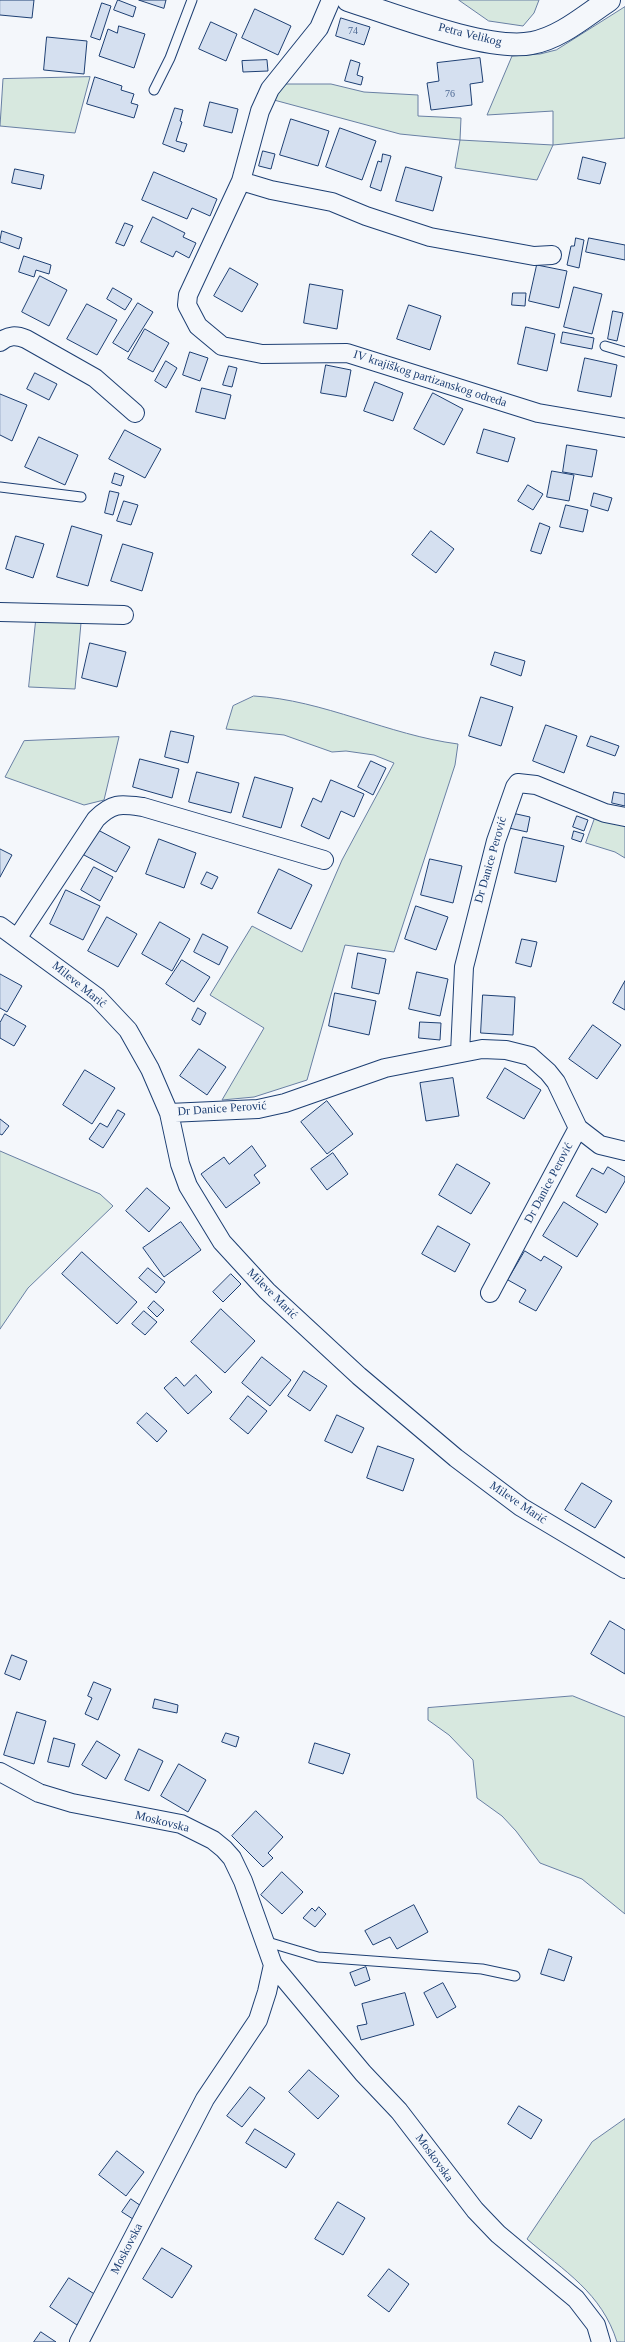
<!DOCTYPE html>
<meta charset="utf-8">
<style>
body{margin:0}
canvas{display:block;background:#f4f7fb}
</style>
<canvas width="625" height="2342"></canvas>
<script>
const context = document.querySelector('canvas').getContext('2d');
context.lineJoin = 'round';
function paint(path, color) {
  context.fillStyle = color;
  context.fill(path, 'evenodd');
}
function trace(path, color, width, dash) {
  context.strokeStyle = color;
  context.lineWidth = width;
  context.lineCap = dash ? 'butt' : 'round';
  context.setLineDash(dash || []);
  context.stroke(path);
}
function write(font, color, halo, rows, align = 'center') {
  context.font = font + ' Georgia,serif';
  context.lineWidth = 3;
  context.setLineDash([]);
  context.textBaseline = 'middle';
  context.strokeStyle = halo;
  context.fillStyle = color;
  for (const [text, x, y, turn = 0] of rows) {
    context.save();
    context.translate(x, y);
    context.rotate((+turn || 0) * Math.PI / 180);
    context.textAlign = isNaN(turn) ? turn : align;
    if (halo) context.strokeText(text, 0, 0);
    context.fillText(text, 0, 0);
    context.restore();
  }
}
const green = new Path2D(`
 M 459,0 L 539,0 L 534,13 L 523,26 L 489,21 Z
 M 625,7 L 625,138 L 553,145 L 537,180 L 455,168 L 460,140 L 400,134 L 274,100 L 283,84 L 331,84 L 364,92 L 418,95 L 418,116 L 461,118 L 460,140 L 553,145 L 553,111 L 487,115 L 512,56 L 540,54 L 556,50 Z
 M 90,77 L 75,133 L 0,126 L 3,79 Z
 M 36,621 L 81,623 L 75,689 L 29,687 Z
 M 254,696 C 324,700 388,735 458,744 L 455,765 L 394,952 L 345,945 L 307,1080 L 254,1097 L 222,1100 L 264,1028 L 210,995 L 252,926 L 302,952 L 342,860 L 394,763 L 374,755 L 346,751 L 332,752 L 284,735 L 226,729 L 233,706 Z
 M 119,737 L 104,800 L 84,805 L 5,777 L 24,741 Z
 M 595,818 L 625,826 L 625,858 L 615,852 L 586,843 Z
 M 0,1151 L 100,1194 L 113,1206 L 28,1288 L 0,1329 Z
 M 573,1696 L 625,1717 L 625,1914 L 582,1879 L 540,1863 L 516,1831 L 502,1816 L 477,1798 L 473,1760 L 449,1735 L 428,1720 L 428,1708 Z
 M 625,2119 L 625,2342 L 617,2342 C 602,2293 564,2271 527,2239 L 592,2142 Z`);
paint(green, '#d7e8df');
trace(green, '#687fa3', 1);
const building = new Path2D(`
 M 0,0 L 34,0 L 32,18 L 0,15 Z
 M 118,0 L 136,7 L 133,17 L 114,10 Z
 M 139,0 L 166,0 L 164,8 Z
 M 102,3 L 111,6 L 100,40 L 91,37 Z
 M 255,9 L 291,26 L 278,55 L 242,38 Z
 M 341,18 L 370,27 L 364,45 L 336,36 Z
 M 211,22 L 237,34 L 226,61 L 199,49 Z
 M 119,26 L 145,34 L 134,68 L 99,56 L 108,29 L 117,33 Z
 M 47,37 L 87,41 L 84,74 L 44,70 Z
 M 480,58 L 483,82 L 470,84 L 472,105 L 431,110 L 427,83 L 439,81 L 437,63 Z
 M 267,60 L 268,71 L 243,72 L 242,61 Z
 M 351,60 L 360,63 L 357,75 L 363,77 L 361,85 L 345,81 Z
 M 95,77 L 122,86 L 121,90 L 134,94 L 131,103 L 138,105 L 134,118 L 87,104 Z
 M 210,102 L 238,109 L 232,133 L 204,126 Z
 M 175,108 L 183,110 L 180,121 L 182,122 L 176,141 L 187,144 L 184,152 L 163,144 Z
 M 291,119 L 329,131 L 318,166 L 280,155 Z
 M 340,128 L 376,141 L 362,180 L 326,167 Z
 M 263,151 L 275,154 L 271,169 L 259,166 Z
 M 383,154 L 391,156 L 381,191 L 370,187 L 378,161 L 381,162 Z
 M 583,157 L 606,163 L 600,184 L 578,179 Z
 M 406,167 L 442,177 L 433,211 L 396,201 Z
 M 15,169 L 44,175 L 41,189 L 12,183 Z
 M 154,172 L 217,199 L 210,216 L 192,208 L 187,219 L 142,200 Z
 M 153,217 L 185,233 L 183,237 L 196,243 L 189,258 L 176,251 L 173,257 L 141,242 Z
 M 125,223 L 133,226 L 124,246 L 116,243 Z
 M 2,231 L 22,238 L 19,249 L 0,242 Z
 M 576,238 L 584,240 L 579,268 L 567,265 L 571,246 L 574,246 Z
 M 589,238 L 625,245 L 625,260 L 586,252 Z
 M 24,256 L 51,265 L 49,274 L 36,270 L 34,277 L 19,272 Z
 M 537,265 L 567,271 L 559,308 L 529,301 Z
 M 230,268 L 258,284 L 242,312 L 214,296 Z
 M 40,276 L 67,290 L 49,326 L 22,312 Z
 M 310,284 L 343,290 L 337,329 L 304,323 Z
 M 574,287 L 602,294 L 592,334 L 564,327 Z
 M 113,288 L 132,299 L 125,310 L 107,299 Z
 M 513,293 L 526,293 L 525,306 L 512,305 Z
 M 138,303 L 153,312 L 128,352 L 113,343 Z
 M 87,304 L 117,320 L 97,355 L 67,339 Z
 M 409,305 L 441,316 L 430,350 L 397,339 Z
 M 613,311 L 623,313 L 617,341 L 608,339 Z
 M 526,327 L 555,334 L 547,371 L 518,364 Z
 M 145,329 L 169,343 L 153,372 L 128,359 Z
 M 563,332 L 594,338 L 592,349 L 561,343 Z
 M 190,352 L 208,358 L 200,381 L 183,375 Z
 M 585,358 L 617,365 L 611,397 L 578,391 Z
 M 166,361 L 177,368 L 166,388 L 155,381 Z
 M 326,365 L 351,370 L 346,397 L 321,393 Z
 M 229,366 L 237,368 L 232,387 L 223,385 Z
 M 35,373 L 57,384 L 49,400 L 27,389 Z
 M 375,382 L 403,393 L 393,421 L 364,411 Z
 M 202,388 L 231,395 L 225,419 L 196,412 Z
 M 433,393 L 463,409 L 444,445 L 414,429 Z
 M 0,394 L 27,405 L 12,441 L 0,435 Z
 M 484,429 L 515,438 L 508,462 L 477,453 Z
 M 125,430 L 161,449 L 145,478 L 109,459 Z
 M 39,437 L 78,455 L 65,485 L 25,467 Z
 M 567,445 L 597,450 L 592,477 L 563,472 Z
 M 552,471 L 574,475 L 569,501 L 547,497 Z
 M 115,473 L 124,476 L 121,486 L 112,483 Z
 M 528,485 L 543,494 L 533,510 L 518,501 Z
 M 110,491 L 119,493 L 113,515 L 105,513 Z
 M 594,493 L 612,498 L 608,511 L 591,506 Z
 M 124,501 L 138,505 L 131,525 L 117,521 Z
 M 566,505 L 588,510 L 583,532 L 560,527 Z
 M 540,523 L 550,527 L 541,554 L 531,551 Z
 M 72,526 L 102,535 L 88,586 L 57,577 Z
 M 431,531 L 454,549 L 436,573 L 412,555 Z
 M 16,536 L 44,544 L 33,578 L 6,569 Z
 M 123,544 L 153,553 L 142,591 L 111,581 Z
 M 90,643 L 126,652 L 117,687 L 82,678 Z
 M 495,652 L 525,661 L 521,676 L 491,665 Z
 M 481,697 L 513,707 L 501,746 L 469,736 Z
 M 546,725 L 577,736 L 564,773 L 533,761 Z
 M 171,731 L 194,736 L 188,763 L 165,757 Z
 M 591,736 L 619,746 L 615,756 L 587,746 Z
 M 140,759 L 179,769 L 172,798 L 133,787 Z
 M 371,761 L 386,768 L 373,795 L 358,787 Z
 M 197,772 L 239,783 L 231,813 L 189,802 Z
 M 255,777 L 293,788 L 281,828 L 243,817 Z
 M 331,780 L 364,794 L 354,817 L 341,811 L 329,839 L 301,826 L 313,798 L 321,802 Z
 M 614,792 L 625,794 L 625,806 L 612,803 Z
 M 512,813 L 530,817 L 527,832 L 509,828 Z
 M 577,816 L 588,820 L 584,831 L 573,827 Z
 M 98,830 L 130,847 L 116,872 L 84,855 Z
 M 574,831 L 584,834 L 581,842 L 572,839 Z
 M 523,837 L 564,846 L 556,882 L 515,873 Z
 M 159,839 L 196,853 L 184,888 L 146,874 Z
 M 0,849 L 12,855 L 0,877 Z
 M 430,859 L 462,866 L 453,903 L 421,895 Z
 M 94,867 L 113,877 L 100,901 L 81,890 Z
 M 279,869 L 312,885 L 291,929 L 258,913 Z
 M 207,872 L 218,877 L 212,889 L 201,884 Z
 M 66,890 L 100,906 L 83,940 L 50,924 Z
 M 416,906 L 448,917 L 436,950 L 405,939 Z
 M 107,917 L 137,934 L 118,967 L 88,951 Z
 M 160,922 L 190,939 L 172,971 L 142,954 Z
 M 203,934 L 228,947 L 219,965 L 194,952 Z
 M 522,939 L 537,942 L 531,967 L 516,963 Z
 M 358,953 L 386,959 L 379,994 L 352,988 Z
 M 182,960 L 210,977 L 194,1002 L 166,984 Z
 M 417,972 L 448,979 L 440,1016 L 409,1009 Z
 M 0,974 L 22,986 L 7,1012 L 0,1008 Z
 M 625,981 L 625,1010 L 613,1003 Z
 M 335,993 L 376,1001 L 369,1035 L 329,1026 Z
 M 483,995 L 515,997 L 513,1035 L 481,1033 Z
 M 198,1008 L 206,1013 L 200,1025 L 192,1020 Z
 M 5,1014 L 26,1026 L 14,1046 L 0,1038 L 0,1023 Z
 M 420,1022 L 441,1023 L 440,1040 L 419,1038 Z
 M 593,1025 L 621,1045 L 597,1079 L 569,1059 Z
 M 199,1049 L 226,1067 L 207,1095 L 180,1076 Z
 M 505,1068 L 541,1090 L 524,1119 L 487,1098 Z
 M 85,1070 L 115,1088 L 92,1124 L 63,1105 Z
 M 453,1078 L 459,1116 L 426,1121 L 420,1083 Z
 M 327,1101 L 353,1134 L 327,1154 L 301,1122 Z
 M 118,1110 L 125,1114 L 103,1148 L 89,1139 L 100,1123 L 107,1127 Z
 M 0,1119 L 9,1126 L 2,1135 L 0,1134 Z
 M 252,1146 L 266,1166 L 254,1175 L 260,1183 L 226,1208 L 201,1174 L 224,1157 L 229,1164 Z
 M 333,1153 L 348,1174 L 327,1190 L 311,1169 Z
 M 457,1164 L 490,1183 L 471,1214 L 439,1195 Z
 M 608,1167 L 625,1177 L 625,1181 L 606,1213 L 576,1196 L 592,1168 L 603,1174 Z
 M 147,1188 L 170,1208 L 149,1232 L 126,1211 Z
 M 564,1202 L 598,1224 L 577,1257 L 543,1236 Z
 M 181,1222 L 201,1250 L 164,1277 L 143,1248 Z
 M 438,1226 L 470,1244 L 455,1272 L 422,1254 Z
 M 525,1251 L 541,1261 L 544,1256 L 562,1267 L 536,1311 L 519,1302 L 526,1290 L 508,1280 Z
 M 82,1252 L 137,1302 L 117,1324 L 62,1274 Z
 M 148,1268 L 165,1282 L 156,1293 L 139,1278 Z
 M 231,1274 L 241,1284 L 223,1302 L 213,1292 Z
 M 154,1301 L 164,1310 L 157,1317 L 148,1308 Z
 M 221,1309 L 255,1341 L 225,1373 L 191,1342 Z
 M 144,1311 L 157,1322 L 145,1335 L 132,1324 Z
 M 262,1357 L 291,1380 L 270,1406 L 242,1383 Z
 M 304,1371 L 327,1386 L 310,1411 L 288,1396 Z
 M 196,1375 L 212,1392 L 188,1414 L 164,1388 L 176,1377 L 184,1386 Z
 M 248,1396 L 267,1411 L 248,1434 L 230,1419 Z
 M 147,1413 L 167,1431 L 157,1442 L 137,1423 Z
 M 337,1415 L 364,1428 L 352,1453 L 325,1441 Z
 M 378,1446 L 414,1459 L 403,1491 L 367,1478 Z
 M 582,1483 L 612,1501 L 595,1528 L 565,1510 Z
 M 610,1621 L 625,1630 L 625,1674 L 591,1654 Z
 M 12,1655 L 27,1661 L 20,1680 L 5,1674 Z
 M 94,1682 L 111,1689 L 98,1720 L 85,1714 L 92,1698 L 88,1696 Z
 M 155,1699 L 178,1705 L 177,1713 L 153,1708 Z
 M 17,1712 L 46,1721 L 34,1764 L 4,1755 Z
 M 226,1733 L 239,1737 L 236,1747 L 222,1742 Z
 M 54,1738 L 75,1744 L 69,1767 L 48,1762 Z
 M 97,1741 L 120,1755 L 106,1779 L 82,1765 Z
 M 315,1743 L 350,1754 L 343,1774 L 309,1763 Z
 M 139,1749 L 163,1761 L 149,1791 L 125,1780 Z
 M 179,1764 L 206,1780 L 188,1812 L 161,1796 Z
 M 256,1811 L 283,1837 L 268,1853 L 273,1858 L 263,1867 L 232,1836 Z
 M 282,1872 L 303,1892 L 282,1914 L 261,1895 Z
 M 414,1905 L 428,1932 L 397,1949 L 390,1937 L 373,1945 L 365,1931 Z
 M 319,1907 L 326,1914 L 315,1927 L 303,1918 L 312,1908 L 315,1911 Z
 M 549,1949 L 572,1957 L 564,1981 L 541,1974 Z
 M 366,1967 L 370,1980 L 355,1986 L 350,1973 Z
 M 443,1983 L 456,2007 L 437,2018 L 424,1993 Z
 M 405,1993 L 414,2025 L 361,2040 L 357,2026 L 367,2024 L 362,2004 Z
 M 309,2070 L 339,2096 L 318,2119 L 289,2092 Z
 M 250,2087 L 265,2098 L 242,2127 L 227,2116 Z
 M 519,2106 L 542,2120 L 531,2139 L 508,2124 Z
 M 255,2129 L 295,2154 L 286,2168 L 246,2143 Z
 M 117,2151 L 144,2172 L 126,2196 L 99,2175 Z
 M 131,2199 L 144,2208 L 136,2221 L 122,2212 Z
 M 338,2202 L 365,2218 L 343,2255 L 315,2239 Z
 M 162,2248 L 192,2266 L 172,2298 L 143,2279 Z
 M 389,2269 L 409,2284 L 389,2312 L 368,2296 Z
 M 69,2278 L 96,2295 L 77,2325 L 50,2307 Z
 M 41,2332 L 56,2342 L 34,2342 Z`);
paint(building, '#d5e0f0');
trace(building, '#1d3f73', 1);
const service = new Path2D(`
 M 154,90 L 170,58 L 192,0
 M 605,346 L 625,352
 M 0,487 L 81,497
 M 264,1941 L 318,1957 L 482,1969 L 515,1976`);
const minor = new Path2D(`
 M 331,0 L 319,28 L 270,89 L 260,111 L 241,181 L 188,295 L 187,305 L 198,326 L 222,346 L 262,354 L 347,353 L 538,413 L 625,428
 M 241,181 L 271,190 L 332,202 L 366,216 L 430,237 L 534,256 L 552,255
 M 0,342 C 9,335 16,335 26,339 L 95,378 L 135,413
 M 0,612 L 124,615
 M 0,926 L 97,997 L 128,1030 L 150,1069 L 169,1113 L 180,1164 L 188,1186 L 222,1242 L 267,1291 L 359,1376 L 456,1458 L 521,1507 L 625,1569
 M 18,937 L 96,819 C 113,802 121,804 143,807 L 324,860
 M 460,1053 L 464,967 L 496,841 L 515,787 L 518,783 L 536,785 L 605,813 L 625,817
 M 169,1113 L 258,1109 L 285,1103 L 385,1068 L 482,1049 L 506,1050 L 530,1056 L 548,1072 L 556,1082 L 578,1128 L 490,1293
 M 578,1128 L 600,1145 L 625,1151
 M 0,1772 L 39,1793 L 72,1803 L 181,1824 L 213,1840 L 224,1849 L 232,1858 L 243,1881 L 273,1965 L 363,2073 L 399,2111 L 475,2210 L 498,2234 L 576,2299 L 596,2325 L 601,2342
 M 79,2342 L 205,2099 L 258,2020 L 267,1992 L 273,1965`);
const tertiary = new Path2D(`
 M 348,0 C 392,14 489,52 532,43 C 560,38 585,16 609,0`);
trace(service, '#1d3f73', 11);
trace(minor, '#1d3f73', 20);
trace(tertiary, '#1d3f73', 24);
trace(service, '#f4f7fb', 9);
trace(minor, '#f4f7fb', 18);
trace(tertiary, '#f4f7fb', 22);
write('10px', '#4b6792', null, [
 ["74",353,31],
 ["76",450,94]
]);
write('12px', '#1d3f73', '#f4f7fb', [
 ["Petra Velikog",470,35,14],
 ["IV krajiškog partizanskog odreda",430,379,18],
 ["Dr Danice Perović",491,860,-74],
 ["Mileve Marić",79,985,39],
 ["Dr Danice Perović",222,1109,-4],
 ["Dr Danice Perović",549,1183,-62],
 ["Mileve Marić",272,1294,45],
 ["Mileve Marić",518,1503,34],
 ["Moskovska",162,1822,14],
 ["Moskovska",434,2158,54],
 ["Moskovska",127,2249,-63]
]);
</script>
